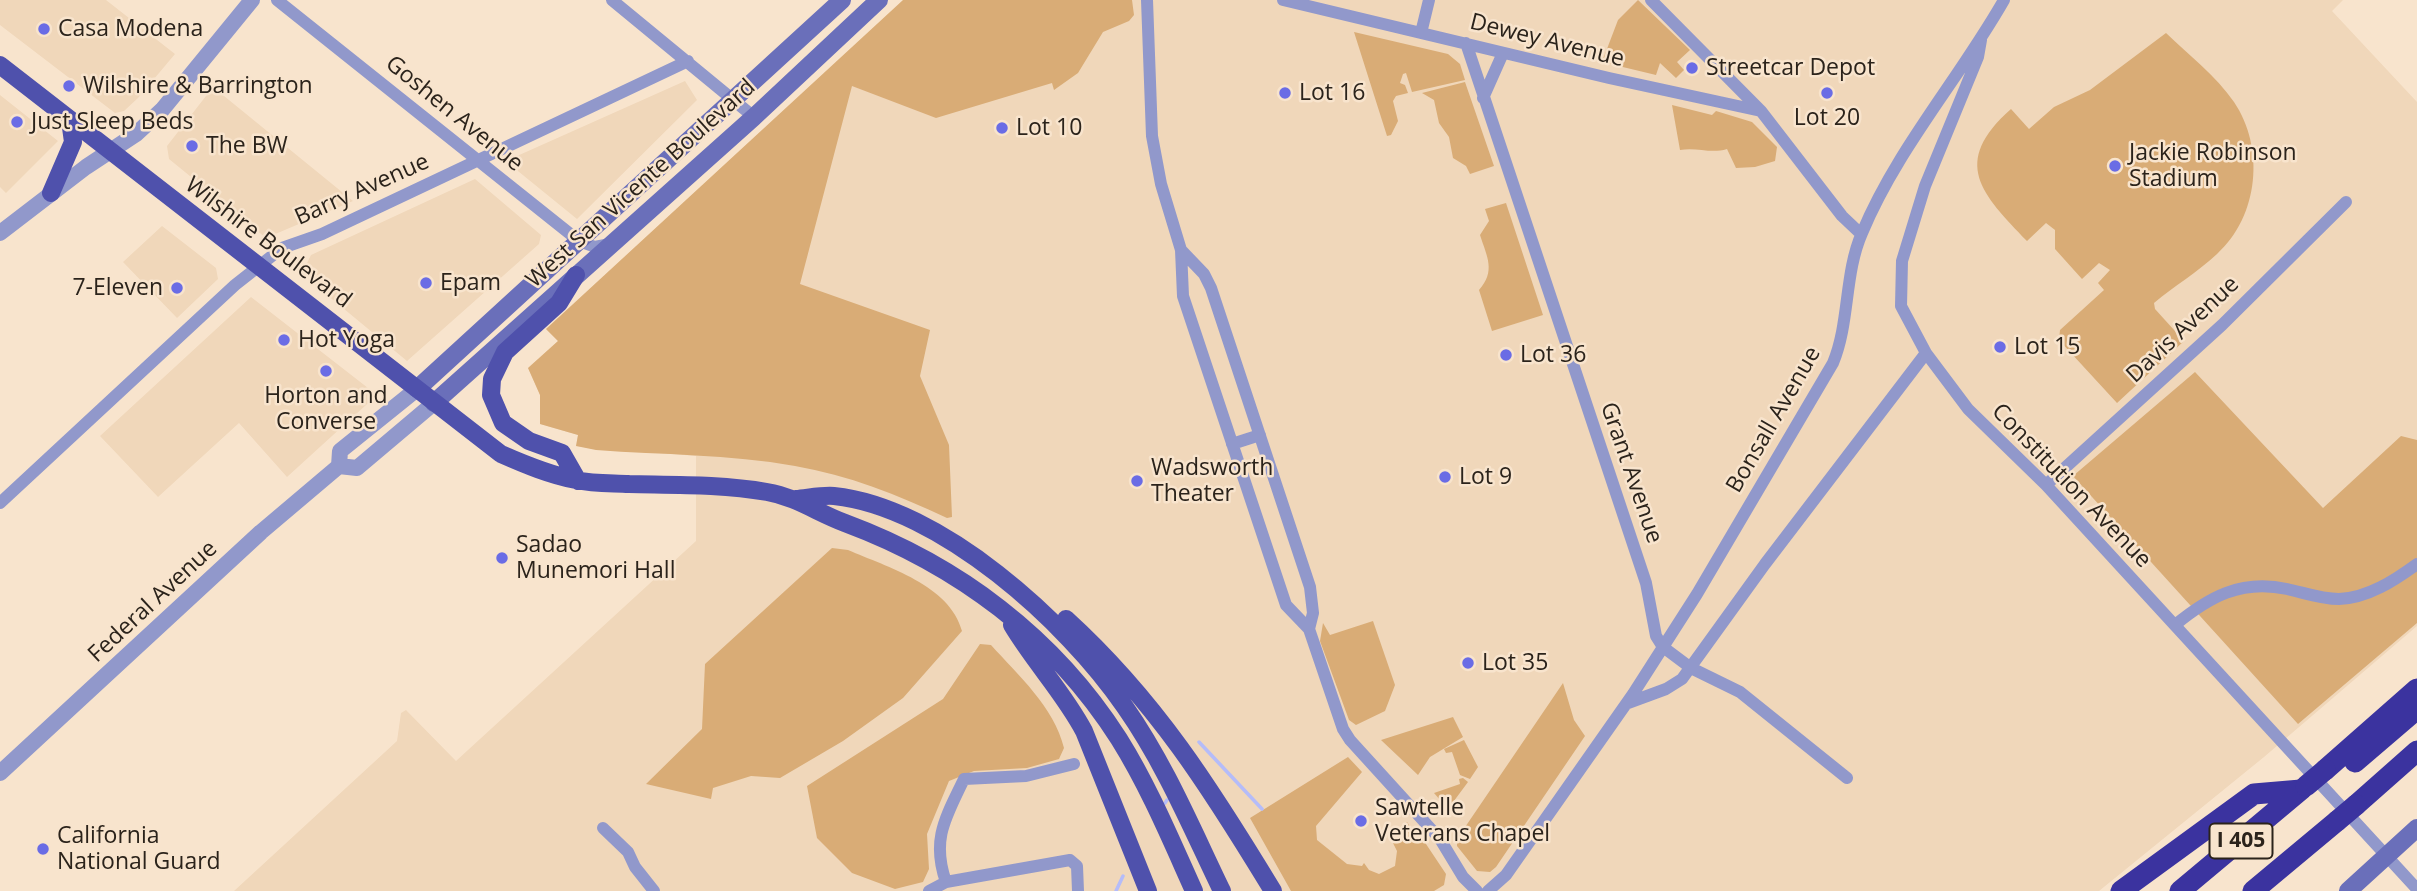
<!DOCTYPE html>
<style>
body{margin:0}
canvas{display:block;background:#f8e4cd}
</style>
<canvas width="2417" height="891"></canvas>
<script>
const context = document.querySelector('canvas').getContext('2d');
context.lineJoin = 'round';
function paint(path, color) {
  context.fillStyle = color;
  context.fill(path, 'evenodd');
}
function trace(path, color, width, dash) {
  context.strokeStyle = color;
  context.lineWidth = width;
  context.lineCap = dash ? 'butt' : 'round';
  context.setLineDash(dash || []);
  context.stroke(path);
}
function write(font, color, halo, rows, align = 'center') {
  context.font = font + ' "Open Sans",sans-serif';
  context.lineWidth = 5;
  context.setLineDash([]);
  context.textBaseline = 'middle';
  context.strokeStyle = halo;
  context.fillStyle = color;
  for (const [text, x, y, turn = 0] of rows) {
    context.save();
    context.translate(x, y);
    context.rotate((+turn || 0) * Math.PI / 180);
    context.textAlign = isNaN(turn) ? turn : align;
    if (halo) context.strokeText(text, 0, 0);
    context.fillText(text, 0, 0);
    context.restore();
  }
}
paint(new Path2D(`
 M 0,0 L 106,0 L 175,54 L 138,98 L 124,111 L 115,113 L 0,25 Z
 M 904,0 L 2343,0 L 2332,11 L 2417,102 L 2417,626 L 2264,757 L 2099,891 L 234,891 L 397,741 L 401,713 L 406,710 L 456,761 L 696,541 L 696,456 L 576,446 L 578,435 L 540,424 L 540,395 L 528,368 L 558,341 L 546,329 Z
 M 685,81 L 697,100 L 577,219 L 513,167 L 517,156 Z
 M 213,87 L 353,201 L 266,238 L 169,159 L 167,146 Z
 M 0,95 L 58,141 L 6,193 L 0,187 Z
 M 475,179 L 541,235 L 539,244 L 407,361 L 309,280 L 305,267 L 311,255 Z
 M 162,226 L 216,268 L 218,279 L 177,318 L 123,262 Z
 M 251,297 L 377,395 L 287,477 L 239,423 L 158,497 L 100,436 Z`), '#f0d7ba');
paint(new Path2D(`
 M 903,0 L 1132,0 L 1134,15 L 1129,21 L 1103,32 L 1078,73 L 1054,90 L 1052,83 L 936,118 L 852,86 L 800,284 L 930,330 L 920,376 L 949,445 L 952,517 L 947,518 C 898,495 848,475 795,466 C 729,454 662,455 596,450 L 576,446 L 578,435 L 540,424 L 540,395 L 528,368 L 558,341 L 546,329 Z
 M 1638,0 L 1690,50 L 1677,62 L 1684,70 L 1676,78 L 1660,63 L 1656,75 L 1602,62 L 1618,20 Z
 M 1354,32 L 1448,54 L 1460,64 L 1465,80 L 1412,92 L 1406,73 L 1403,74 L 1400,83 L 1405,85 L 1408,93 L 1396,96 L 1393,101 L 1398,121 L 1391,135 L 1387,136 Z
 M 2166,33 C 2189,55 2216,76 2234,102 C 2265,148 2259,216 2217,254 C 2198,272 2174,286 2154,303 L 2155,309 L 2184,341 L 2117,403 L 2059,340 L 2060,330 L 2104,290 L 2098,283 L 2110,270 L 2099,263 L 2082,279 L 2055,249 L 2055,230 L 2046,223 L 2027,241 C 1982,194 1950,163 2011,109 L 2029,129 L 2054,107 L 2090,90 Z
 M 1465,82 L 1494,166 L 1470,174 L 1466,166 L 1453,158 L 1449,137 L 1439,123 L 1434,100 L 1422,93 Z
 M 1672,105 L 1712,115 L 1716,111 L 1752,122 L 1777,147 L 1775,161 L 1755,167 L 1736,168 L 1727,149 C 1711,154 1697,147 1680,150 Z
 M 1506,203 L 1543,315 L 1492,331 L 1479,290 C 1496,271 1487,257 1480,235 L 1489,221 L 1485,209 Z
 M 2195,372 L 2323,508 L 2401,436 L 2417,440 L 2417,623 L 2298,724 L 2073,476 Z
 M 832,548 L 848,550 C 887,567 950,585 962,631 L 903,698 L 843,741 L 780,778 L 751,776 L 713,788 L 711,799 L 646,784 L 702,729 L 705,664 Z
 M 1373,621 L 1395,685 L 1385,711 L 1356,725 L 1349,720 L 1320,641 L 1323,623 L 1330,635 Z
 M 980,644 L 991,645 C 1018,675 1054,707 1064,748 L 1059,759 L 1027,768 L 974,771 L 949,781 L 927,834 L 929,869 L 923,882 L 895,889 L 852,873 L 817,838 L 807,786 L 943,699 Z
 M 1563,683 L 1574,720 L 1585,736 L 1496,867 L 1490,872 L 1477,871 L 1457,846 L 1457,839 Z
 M 1453,717 L 1463,737 L 1430,757 L 1418,775 L 1381,740 Z
 M 1464,740 L 1478,767 L 1470,779 L 1460,775 L 1452,752 L 1446,753 L 1444,749 Z
 M 1348,757 L 1362,772 L 1316,826 L 1317,840 L 1347,864 L 1362,866 L 1364,863 L 1369,870 L 1379,874 L 1395,866 L 1397,851 L 1392,841 L 1407,822 L 1419,840 L 1422,838 L 1446,874 L 1444,885 L 1434,891 L 1291,891 L 1250,818 Z
 M 1463,778 L 1468,782 L 1448,809 L 1434,793 L 1460,784 L 1459,779 Z`), '#d9ac76');
trace(new Path2D(`
 M 1199,742 L 1262,809
 M 1165,803 L 1167,800
 M 1116,891 L 1123,876`), '#b5bcf9', 3.5);
trace(new Path2D(`
 M 277,0 L 579,241 L 595,247 L 610,244
 M 612,0 L 754,117
 M 1147,0 L 1152,136 L 1161,184 L 1181,250 L 1183,296 L 1286,605 L 1309,629 L 1343,729 L 1350,740 L 1440,839 L 1463,877 L 1477,891
 M 1283,0 L 1609,78 L 1761,111
 M 1651,0 L 1761,111 L 1842,216 L 1861,234
 M 1421,33 L 1429,0
 M 1981,40 L 1978,57 L 1925,186 L 1902,261 L 1901,306 L 1926,353 L 1968,409 L 2046,485 L 2417,889
 M 1466,43 L 1646,583 L 1656,636 L 1663,647 L 1691,668 L 1740,692 L 1847,778
 M 1483,98 L 1503,53
 M 1181,250 L 1204,274 L 1211,288 L 1310,587 L 1313,613 L 1309,629
 M 1232,444 L 1260,435
 M 2046,485 L 2222,325 L 2346,202
 M 0,503 L 235,285 L 282,248 L 322,234 L 688,61
 M 2175,625 C 2209,597 2241,579 2287,589 C 2305,593 2321,599 2339,599 C 2368,598 2395,580 2417,564
 M 1628,703 L 1666,689 L 1682,679 L 1765,564 L 1926,353
 M 603,828 L 628,852 L 635,867 L 654,891
 M 946,882 C 931,839 946,817 964,779 L 1026,776 L 1074,764
 M 929,891 L 946,882 L 1070,860 L 1077,866 L 1078,891
 M 1488,891 L 1506,875 L 1633,694 L 1697,594 L 1833,363 C 1850,322 1844,274 1862,233 C 1897,149 1959,79 2004,0`), '#9198cb', 12);
trace(new Path2D(`
 M 0,233 L 86,167 L 136,134 L 162,110 L 252,0
 M 339,466 L 357,468 L 434,403
 M 0,773 L 261,532 L 339,466 L 340,451 L 417,389`), '#9198cb', 16);
trace(new Path2D(`
 M 417,389 L 842,0
 M 434,403 L 754,117 L 879,0
 M 2348,891 L 2417,828`), '#6a6fba', 18);
trace(new Path2D(`
 M 0,65 L 501,454 C 526,465 550,475 576,480 C 594,484 612,483 629,484 C 675,485 722,484 767,492 C 796,497 818,513 845,523 C 958,565 1054,637 1119,739 C 1149,787 1171,840 1194,891
 M 51,193 L 73,142 L 70,120
 M 576,275 L 559,303 L 505,352 L 492,379 L 491,395 L 503,423 L 529,441 L 562,453 L 578,481
 M 796,499 C 808,498 822,495 834,496 C 940,507 1067,622 1125,707 C 1165,764 1192,829 1222,891
 M 1066,619 C 1155,700 1211,789 1273,891
 M 1012,625 C 1034,662 1064,693 1084,731 L 1148,891`), '#4f51ac', 18);
trace(new Path2D(`
 M 2355,762 L 2417,709
 M 2325,770 L 2417,689
 M 2356,805 L 2417,751
 M 2121,891 L 2254,794 L 2301,790
 M 2180,891 L 2302,789
 M 2253,891 L 2337,821`), '#3b339f', 21);
trace(new Path2D(`
 M 2306,786 L 2325,770
 M 2337,821 L 2356,805`), '#3b339f', 21);
for (const [x, y, r, color] of [
 [44,29,7,"#6a6ce5"],
 [1692,68,7,"#6a6ce5"],
 [69,86,7,"#6a6ce5"],
 [1285,93,7,"#6a6ce5"],
 [1827,93,7,"#6a6ce5"],
 [17,122,7,"#6a6ce5"],
 [1002,128,7,"#6a6ce5"],
 [192,146,7,"#6a6ce5"],
 [2115,166,7,"#6a6ce5"],
 [426,283,7,"#6a6ce5"],
 [177,288,7,"#6a6ce5"],
 [284,340,7,"#6a6ce5"],
 [2000,347,7,"#6a6ce5"],
 [1506,355,7,"#6a6ce5"],
 [326,371,7,"#6a6ce5"],
 [1445,477,7,"#6a6ce5"],
 [1137,481,7,"#6a6ce5"],
 [502,558,7,"#6a6ce5"],
 [1468,663,7,"#6a6ce5"],
 [1361,821,7,"#6a6ce5"],
 [43,849,7,"#6a6ce5"]
]) {
  const dot = new Path2D();
  dot.arc(x, y, r, 0, 2 * Math.PI);
  context.fillStyle = color;
  context.fill(dot);
  trace(dot, '#f8e4cd', 2.5);
}
for (const [x, y, w] of [
 [2241,841,63]
]) {
  const box = new Path2D();
  box.roundRect(x - w / 2, y - 17.5, w, 35, 5);
  context.fillStyle = '#f8e4cd';
  context.fill(box);
  trace(box, '#2b231b', 2);
}
write('bold 21px', '#2b231b', null, [
 ["I 405",2241,841]
]);
write('23px', '#2b231b', '#f8e4cd', [
 ["Casa Modena",58,29],
 ["Streetcar Depot",1706,68],
 ["Wilshire & Barrington",83,86],
 ["Lot 16",1299,93],
 ["Lot 20",1827,118,"center"],
 ["Just Sleep Beds",31,122],
 ["Lot 10",1016,128],
 ["The BW",206,146],
 ["Jackie Robinson",2129,153],
 ["Stadium",2129,179],
 ["Epam",440,283],
 ["7-Eleven",163,288,"right"],
 ["Hot Yoga",298,340],
 ["Lot 15",2014,347],
 ["Lot 36",1520,355],
 ["Horton and",326,396,"center"],
 ["Converse",326,422,"center"],
 ["Wadsworth",1151,468],
 ["Theater",1151,494],
 ["Lot 9",1459,477],
 ["Sadao",516,545],
 ["Munemori Hall",516,571],
 ["Lot 35",1482,663],
 ["Sawtelle",1375,808],
 ["Veterans Chapel",1375,834],
 ["California",57,836],
 ["National Guard",57,862]
], 'left');
write('23px', '#2b231b', '#f8e4cd', [
 ["Dewey Avenue",1547,41,14],
 ["Goshen Avenue",454,114,39],
 ["West San Vicente Boulevard",641,184,-42],
 ["Barry Avenue",362,190,-24],
 ["Wilshire Boulevard",268,243,37],
 ["Davis Avenue",2183,330,-43],
 ["Bonsall Avenue",1774,420,-60],
 ["Grant Avenue",1631,473,71],
 ["Constitution Avenue",2071,486,46],
 ["Federal Avenue",153,602,-43]
]);
</script>
